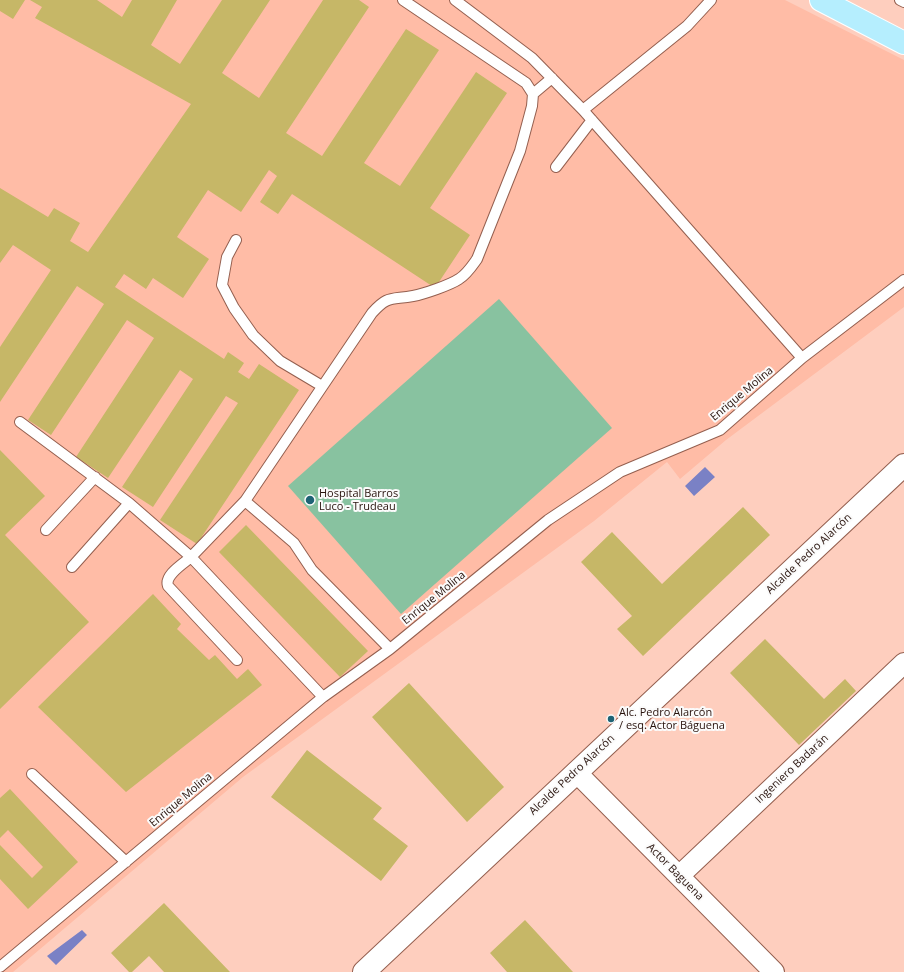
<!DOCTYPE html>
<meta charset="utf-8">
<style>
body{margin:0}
canvas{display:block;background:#fecebe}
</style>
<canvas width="904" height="972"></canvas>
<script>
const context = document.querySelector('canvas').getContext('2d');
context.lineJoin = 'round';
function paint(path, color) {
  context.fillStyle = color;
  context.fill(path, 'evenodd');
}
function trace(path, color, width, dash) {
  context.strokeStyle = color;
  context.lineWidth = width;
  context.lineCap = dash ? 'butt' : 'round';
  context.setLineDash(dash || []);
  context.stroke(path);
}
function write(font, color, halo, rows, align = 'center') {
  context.font = font + ' "Open Sans",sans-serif';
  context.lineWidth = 4;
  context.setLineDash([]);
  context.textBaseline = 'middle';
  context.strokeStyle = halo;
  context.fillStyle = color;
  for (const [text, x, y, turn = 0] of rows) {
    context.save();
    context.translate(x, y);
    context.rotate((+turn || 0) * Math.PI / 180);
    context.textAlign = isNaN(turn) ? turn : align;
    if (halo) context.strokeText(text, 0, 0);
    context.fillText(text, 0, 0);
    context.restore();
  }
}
paint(new Path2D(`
 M 0,0 L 785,0 L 904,60 L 904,307 L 726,440 L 680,479 L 667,462 L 594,521 L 243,777 L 13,972 L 0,972 Z`), '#ffbca6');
paint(new Path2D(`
 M 499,299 L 612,428 L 401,614 L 288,486 Z`), '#88c2a0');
paint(new Path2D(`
 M 705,467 L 715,477 L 694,496 L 685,486 Z
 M 82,930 L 87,935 L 56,965 L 47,956 Z`), '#7a81c5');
paint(new Path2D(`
 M 0,0 L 25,0 L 13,19 L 0,11 Z
 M 30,0 L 97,0 L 122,17 L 132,0 L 177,0 L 151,45 L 180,64 L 222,0 L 270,0 L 222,73 L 259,98 L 323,0 L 359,0 L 369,7 L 286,133 L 322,156 L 406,29 L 439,50 L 364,163 L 400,186 L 476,72 L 507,93 L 430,208 L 470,235 L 435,288 L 292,194 L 278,214 L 260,202 L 277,176 L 269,170 L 241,212 L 208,190 L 177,237 L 209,259 L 183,298 L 153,278 L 146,289 L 124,274 L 115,287 L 224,359 L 228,352 L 244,363 L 238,372 L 249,379 L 259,364 L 299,390 L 197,544 L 160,520 L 238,403 L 226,396 L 153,507 L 122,487 L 193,379 L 180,370 L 108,478 L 76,457 L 154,338 L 127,320 L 51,435 L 28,420 L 104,304 L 77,286 L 0,402 L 0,347 L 51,270 L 13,245 L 0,263 L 0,188 L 48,217 L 54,208 L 80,223 L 70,241 L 88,252 L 191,104 L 35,18 L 42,7 Z
 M 0,450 L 45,496 L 5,535 L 89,622 L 0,709 Z
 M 743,507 L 770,535 L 643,656 L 617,629 L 632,616 L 581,562 L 612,532 L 662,584 Z
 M 246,525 L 368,651 L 340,677 L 219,552 Z
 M 153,594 L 181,624 L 177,629 L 209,660 L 215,655 L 237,679 L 248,669 L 262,685 L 126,792 L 38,707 Z
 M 765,639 L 824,699 L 845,679 L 856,691 L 799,745 L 730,673 Z
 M 409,683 L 504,787 L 467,822 L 372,717 Z
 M 307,750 L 382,808 L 373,819 L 408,846 L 381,881 L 271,797 Z
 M 10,789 L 78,862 L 28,909 L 0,879 L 0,845 L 32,878 L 43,867 L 8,830 L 0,838 L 0,798 Z
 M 164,903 L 230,972 L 164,972 L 149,956 L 132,972 L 129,972 L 111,953 Z
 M 525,920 L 573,972 L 507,972 L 490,953 Z`), '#c6b767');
const lane = new Path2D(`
 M 455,0 L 532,58 L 583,110 L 802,358
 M 900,0 L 904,2
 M 533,94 L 552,78
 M 583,110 L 687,26 L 711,0
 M 556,167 L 592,120
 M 236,240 L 227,257 L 222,285 L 234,308 L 253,335 L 280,361 L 322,386
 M 20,422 L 129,503 L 191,557 C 183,564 164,575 168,586 L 237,660
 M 245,501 L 294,543 L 312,570 L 390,649
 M 46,530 L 95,477
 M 72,567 L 129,503
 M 323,697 L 191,557 L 245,501 L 372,313 C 388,295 391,300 413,296 C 424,294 450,285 459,279 C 467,274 472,266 477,259 L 520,151 L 532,106 L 533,94 L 526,83 L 403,0
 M 32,774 L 126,862
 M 0,967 L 323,697 L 390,649 L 548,520 L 620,472 L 720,430 L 802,358 L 904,280`);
const street = new Path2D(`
 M 576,772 L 774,972
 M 679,876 L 904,663`);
const secondary = new Path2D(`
 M 364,972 L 904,465`);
const primary = new Path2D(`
 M 821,0 L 904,43`);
trace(lane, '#945f4f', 12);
trace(street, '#945f4f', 22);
trace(secondary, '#945f4f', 24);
trace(primary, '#fff', 24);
trace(lane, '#fff', 10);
trace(street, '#fff', 20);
trace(secondary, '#fff', 22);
trace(primary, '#b5eefe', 22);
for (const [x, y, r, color] of [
 [310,500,5,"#1e6375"],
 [611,719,4,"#1e6375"]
]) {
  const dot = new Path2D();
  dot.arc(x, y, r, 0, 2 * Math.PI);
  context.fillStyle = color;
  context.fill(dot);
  trace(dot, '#fbfbfb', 1.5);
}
write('11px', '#28130d', '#fbfbfb', [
 ["Enrique Molina",742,394,-40],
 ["Alcalde Pedro Alarcón",809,554,-43],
 ["Enrique Molina",434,598,-39],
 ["Ingeniero Badarán",792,769,-43],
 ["Alcalde Pedro Alarcón",572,775,-43],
 ["Enrique Molina",181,800,-40],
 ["Actor Baguena",675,872,45]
]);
write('11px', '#28130d', '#fbfbfb', [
 ["Hospital Barros",319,494],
 ["Luco - Trudeau",319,507],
 ["Alc. Pedro Alarcón",619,713],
 ["/ esq. Actor Báguena",619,726]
], 'left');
</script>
